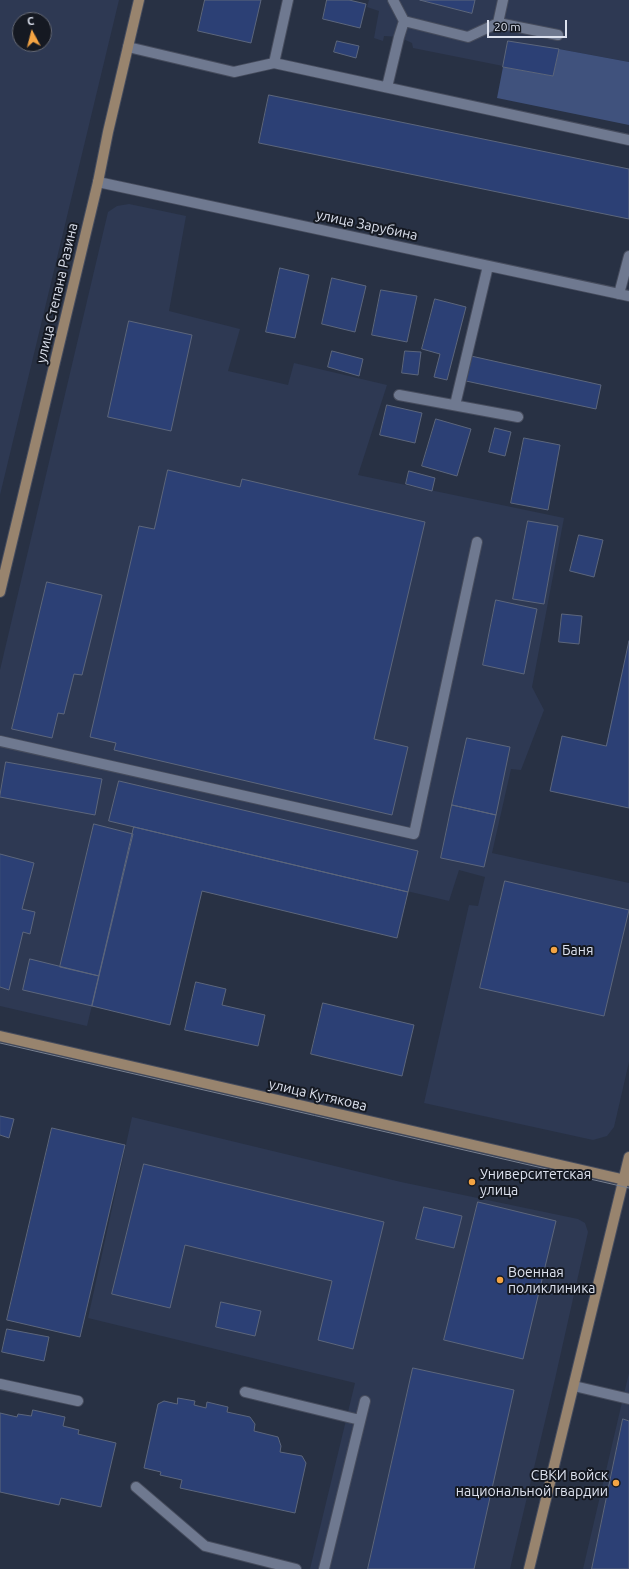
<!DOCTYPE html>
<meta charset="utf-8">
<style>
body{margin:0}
#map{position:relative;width:629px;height:1569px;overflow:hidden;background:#283144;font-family:Ubuntu,sans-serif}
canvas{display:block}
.north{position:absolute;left:12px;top:12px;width:40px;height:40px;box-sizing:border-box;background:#151922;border:1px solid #656974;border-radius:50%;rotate:353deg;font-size:11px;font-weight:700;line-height:16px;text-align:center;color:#dce1ee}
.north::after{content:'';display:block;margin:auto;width:14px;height:18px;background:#f4a443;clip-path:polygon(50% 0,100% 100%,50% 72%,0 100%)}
.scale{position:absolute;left:487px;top:20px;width:80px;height:18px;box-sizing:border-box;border:2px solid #dce1ee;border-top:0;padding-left:5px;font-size:12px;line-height:14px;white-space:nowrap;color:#dce1ee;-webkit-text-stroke:3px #151922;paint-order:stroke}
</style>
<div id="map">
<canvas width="629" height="1569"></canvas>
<div class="north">С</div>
<div class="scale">20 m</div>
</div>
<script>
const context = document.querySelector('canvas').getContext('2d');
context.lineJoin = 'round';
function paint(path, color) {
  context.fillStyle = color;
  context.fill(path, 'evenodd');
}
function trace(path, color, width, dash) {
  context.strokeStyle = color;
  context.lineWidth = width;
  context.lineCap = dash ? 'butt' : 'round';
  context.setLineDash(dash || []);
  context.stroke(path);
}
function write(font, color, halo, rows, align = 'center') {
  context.font = font + ' Ubuntu,sans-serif';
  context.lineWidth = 4;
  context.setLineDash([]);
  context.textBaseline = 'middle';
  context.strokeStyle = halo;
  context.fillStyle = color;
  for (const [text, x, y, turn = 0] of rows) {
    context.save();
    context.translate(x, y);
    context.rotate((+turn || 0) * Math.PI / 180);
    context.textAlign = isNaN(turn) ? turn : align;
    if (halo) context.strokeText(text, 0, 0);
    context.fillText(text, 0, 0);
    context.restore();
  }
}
paint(new Path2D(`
 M 0,0 L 119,0 L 0,495 ZM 20,20 L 44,20 L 44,44 L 20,44 Z
 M 369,0 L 629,0 L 629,62 L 559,49 L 553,76 L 413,48 L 412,43 L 399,37 L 384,36 L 383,41 L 374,38 L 379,11 L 367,7 Z
 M 129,204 L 186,216 L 169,311 L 240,329 L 228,371 L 288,385 L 294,363 L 387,385 L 358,475 L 564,518 L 532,687 L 544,710 L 521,770 L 511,769 L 492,853 L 629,883 L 629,1062 L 614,1127 L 607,1136 L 593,1140 L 424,1103 L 469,905 L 478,906 L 485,877 L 459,870 L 449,901 L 135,827 L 87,1026 L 0,1006 L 0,670 L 108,212 L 117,206 Z
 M 132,1117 L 401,1182 L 578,1219 L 585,1223 L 588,1232 L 555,1379 L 510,1569 L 310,1569 L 355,1383 L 88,1318 Z
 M 629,1373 L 629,1569 L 583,1569 L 623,1398 Z`), '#2e3953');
paint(new Path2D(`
 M 559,49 L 629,62 L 629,125 L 497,98 L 503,67 L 553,76 Z`), '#40527d');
const building = new Path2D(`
 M 205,0 L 261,0 L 251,43 L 198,31 Z
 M 327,0 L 349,0 L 366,4 L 360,28 L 323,19 Z
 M 420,0 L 475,0 L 472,13 Z
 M 337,41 L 359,46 L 356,58 L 334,52 Z
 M 508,41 L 559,49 L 553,76 L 503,67 Z
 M 269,95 L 629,169 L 629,219 L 259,143 Z
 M 280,268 L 309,275 L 295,338 L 266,332 Z
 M 332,278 L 366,286 L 355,332 L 322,324 Z
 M 381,290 L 417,296 L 407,342 L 372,335 Z
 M 435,299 L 466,307 L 447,380 L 434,377 L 440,354 L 422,349 Z
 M 129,321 L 192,335 L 171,431 L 108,417 Z
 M 332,351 L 363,359 L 359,376 L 328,367 Z
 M 405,351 L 421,352 L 418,375 L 402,373 Z
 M 471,356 L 601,385 L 596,409 L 466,381 Z
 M 387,405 L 422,413 L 415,443 L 380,435 Z
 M 436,419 L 471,429 L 457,476 L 422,466 Z
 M 495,428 L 511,432 L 505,456 L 489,452 Z
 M 524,438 L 560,445 L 548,510 L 511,503 Z
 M 168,470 L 240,487 L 242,479 L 425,522 L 374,739 L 408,747 L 392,815 L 114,750 L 116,743 L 90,737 L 139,526 L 154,529 Z
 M 409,471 L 435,478 L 432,491 L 406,484 Z
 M 528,521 L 558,526 L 544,604 L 513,599 Z
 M 579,535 L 603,540 L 594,577 L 570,571 Z
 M 47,582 L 102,595 L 82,675 L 74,674 L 64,714 L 58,713 L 52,738 L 12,729 Z
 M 496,600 L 537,609 L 524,674 L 483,665 Z
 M 562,614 L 582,616 L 579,644 L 559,642 Z
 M 629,641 L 629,808 L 550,791 L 562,736 L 606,746 Z
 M 467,738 L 510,747 L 496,815 L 452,805 Z
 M 6,762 L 102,779 L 95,815 L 0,797 Z
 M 119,781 L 418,851 L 408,892 L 109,821 Z
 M 452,805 L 496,815 L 484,867 L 441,858 Z
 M 94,824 L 133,834 L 99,976 L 60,967 Z
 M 134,827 L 408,892 L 397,938 L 202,891 L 170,1025 L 92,1006 Z
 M 0,854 L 34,863 L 22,909 L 35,912 L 30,934 L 23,932 L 9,990 L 0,987 Z
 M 505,881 L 629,910 L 604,1016 L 480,988 Z
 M 30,959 L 99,976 L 92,1006 L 23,990 Z
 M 196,982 L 226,989 L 222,1005 L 265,1015 L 258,1046 L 185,1030 Z
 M 323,1003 L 414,1025 L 402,1076 L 311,1054 Z
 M 0,1116 L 14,1119 L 9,1138 L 0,1135 Z
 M 52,1128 L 125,1145 L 80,1337 L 7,1320 Z
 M 144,1164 L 384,1222 L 353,1349 L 318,1340 L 332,1281 L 185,1245 L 170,1308 L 112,1294 Z
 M 478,1202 L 556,1221 L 523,1359 L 444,1340 Z
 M 424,1207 L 462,1216 L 454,1248 L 416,1239 Z
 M 221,1302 L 261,1311 L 255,1336 L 216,1327 Z
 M 7,1329 L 49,1337 L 44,1361 L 2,1352 Z
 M 413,1368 L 514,1390 L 474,1569 L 368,1569 Z
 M 178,1398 L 195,1401 L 194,1405 L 206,1408 L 207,1402 L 228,1407 L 227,1412 L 250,1417 L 255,1424 L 254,1431 L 278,1437 L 281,1446 L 280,1452 L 302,1456 L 306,1463 L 295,1513 L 180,1488 L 182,1480 L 160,1475 L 161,1472 L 144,1468 L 158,1404 L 164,1401 L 177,1404 Z
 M 33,1410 L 65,1417 L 63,1426 L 79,1430 L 78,1434 L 116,1443 L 101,1507 L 61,1498 L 59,1505 L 0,1492 L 0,1413 L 17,1417 L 18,1414 L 31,1416 Z
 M 623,1419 L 629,1421 L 629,1569 L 592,1569 Z`);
paint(building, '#2c4075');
trace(building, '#5c667c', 1);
const lane = new Path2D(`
 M 404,21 L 468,37 L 498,23 L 503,0
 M 498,23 L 558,35
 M 128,47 L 234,72 L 274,63 L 629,140
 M 274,63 L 288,0
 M 387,87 L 399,37 L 404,21 L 393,0
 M 619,294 L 629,256
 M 0,741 L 414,834 L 477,542
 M 0,1384 L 78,1401
 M 574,1386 L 629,1399
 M 245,1392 L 360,1420
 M 136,1487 L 205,1546 L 296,1569
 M 324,1569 L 365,1401`);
const street = new Path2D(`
 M 98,182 L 629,296
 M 399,395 L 518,417
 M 455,405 L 488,266`);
const secondary = new Path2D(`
 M 0,592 L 98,182 L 108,132 L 139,0
 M 0,1036 L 629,1181
 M 529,1569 L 629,1157`);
trace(lane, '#464c5d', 12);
trace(street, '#464c5d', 12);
trace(secondary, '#464c5d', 12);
trace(lane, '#6f7990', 10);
trace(street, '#6f7990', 10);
trace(secondary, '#98846e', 10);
trace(new Path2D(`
 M 0,1043 L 629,1188`), '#798191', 1);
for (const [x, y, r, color] of [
 [554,950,4,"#f4a443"],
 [472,1182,4,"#f4a443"],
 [500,1280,4,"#f4a443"],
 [616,1483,4,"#f4a443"]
]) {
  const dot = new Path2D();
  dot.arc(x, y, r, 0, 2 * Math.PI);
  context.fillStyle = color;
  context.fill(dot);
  trace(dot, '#151922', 1.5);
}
write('14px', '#dce1ee', '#151922', [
 ["улица Зарубина",367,225,12],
 ["улица Степана Разина",57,293,-77],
 ["улица Кутякова",318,1095,13]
]);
write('14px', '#dce1ee', '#151922', [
 ["Баня",562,950],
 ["Университетская",480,1174],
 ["улица",480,1190],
 ["Военная",508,1272],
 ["поликлиника",508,1288],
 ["СВКИ войск",608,1475,"right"],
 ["национальной гвардии",608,1491,"right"]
], 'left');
</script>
